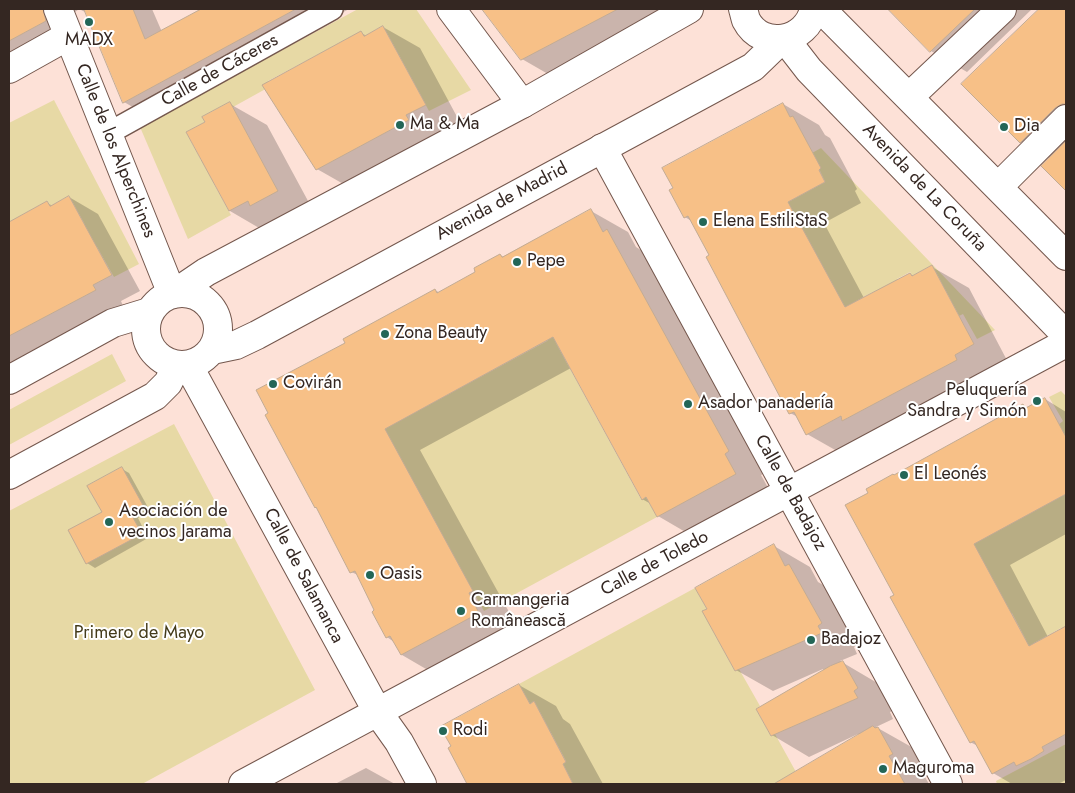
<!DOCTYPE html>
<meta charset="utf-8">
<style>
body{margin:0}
#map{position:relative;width:1075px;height:793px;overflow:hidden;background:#fde1d7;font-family:Jost,sans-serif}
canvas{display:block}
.frame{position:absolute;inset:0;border:10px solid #342722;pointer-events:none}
</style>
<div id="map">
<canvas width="1075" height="793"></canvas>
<div class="frame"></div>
</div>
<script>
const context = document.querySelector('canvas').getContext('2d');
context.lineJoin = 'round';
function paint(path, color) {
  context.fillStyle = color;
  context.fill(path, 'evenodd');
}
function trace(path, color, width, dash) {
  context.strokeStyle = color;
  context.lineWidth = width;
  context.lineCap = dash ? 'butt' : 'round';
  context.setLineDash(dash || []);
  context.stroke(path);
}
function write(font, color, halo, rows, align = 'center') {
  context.font = font + ' Jost,sans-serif';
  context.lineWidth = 4;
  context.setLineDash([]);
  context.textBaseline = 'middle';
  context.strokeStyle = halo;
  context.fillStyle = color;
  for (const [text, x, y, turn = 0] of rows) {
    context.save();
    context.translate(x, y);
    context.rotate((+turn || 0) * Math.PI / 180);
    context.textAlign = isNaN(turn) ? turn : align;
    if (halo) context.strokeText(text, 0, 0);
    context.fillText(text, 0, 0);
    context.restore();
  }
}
paint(new Path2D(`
 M 358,9 L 416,9 L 471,90 L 429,111 L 383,26 L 364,36 L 361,32 L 268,81 L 271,86 L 233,107 L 203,117 L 205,122 L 186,132 L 201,160 L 209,156 L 214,184 L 231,215 L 188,239 L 140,127 Z
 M 54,100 L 139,264 L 114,277 L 97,247 L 88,251 L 84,223 L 69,196 L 50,206 L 47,201 L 20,216 L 23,221 L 9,228 L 9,123 Z
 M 821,148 L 995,330 L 977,339 L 963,314 L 959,316 L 932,265 L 912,276 L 910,272 L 897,279 L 899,283 C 879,290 856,296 843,314 L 784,204 L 825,182 L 812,153 Z
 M 555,331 L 556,343 L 641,499 L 646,497 L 657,517 L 484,611 L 378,427 L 391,425 L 547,341 Z
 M 112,354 L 126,381 L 9,445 L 9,410 Z
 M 1061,391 L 1066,396 L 1066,452 L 1064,453 L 1052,430 L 1063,421 L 1049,397 Z
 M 174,424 L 315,690 L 142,784 L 9,784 L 9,511 Z
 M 1066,494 L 1066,632 L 1064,633 L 1061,628 L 1034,643 L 1028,653 L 1022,643 L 1026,640 L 1012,613 L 1007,615 L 967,542 Z
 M 695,588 L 707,609 L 703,611 L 735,671 L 739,669 L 760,706 L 756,709 L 771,736 L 775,734 L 796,772 L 792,774 L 797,784 L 573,784 L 563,764 L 566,761 L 534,701 L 530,704 L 519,684 Z
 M 1066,744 L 1066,784 L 997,784 L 996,781 Z`), '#e7d9a5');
paint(new Path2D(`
 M 9,9 L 152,9 L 162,32 L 203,9 L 349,9 L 150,117 L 124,102 L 87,13 L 79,9 L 9,64 Z
 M 484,9 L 673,9 L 548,74 L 522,59 Z
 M 890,9 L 1032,9 L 967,72 L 931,51 Z
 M 1041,9 L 1066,9 L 1066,189 L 1043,166 L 1050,159 L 1021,142 L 963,84 Z
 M 383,27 L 420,48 L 462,126 L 354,190 L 317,169 L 361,33 L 367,36 Z
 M 230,104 L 267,125 L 314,212 L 266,232 L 230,211 Z
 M 783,104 L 819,125 L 825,135 L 830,138 L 857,189 L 855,191 L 861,203 L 824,223 L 864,298 L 910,274 L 914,276 L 932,267 L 969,288 L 1010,366 L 844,455 L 807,434 L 798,417 L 790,413 L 693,222 L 685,217 Z
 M 69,197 L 98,214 L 140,291 L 121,301 L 123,306 L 9,368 L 9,224 L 47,203 L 53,206 Z
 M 591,211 L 628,232 L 636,247 L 644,252 L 765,473 L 761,475 L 772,495 L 694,537 L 658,516 L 651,504 L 642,499 L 571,368 L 420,450 L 509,612 L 505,614 L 515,634 L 438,676 L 402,655 L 394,642 L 387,637 L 358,575 L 351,572 L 347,343 L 435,290 L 440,293 L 477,272 L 500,255 L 504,257 Z
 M 1045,399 L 1066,412 L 1066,534 L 1010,565 L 1048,637 L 1066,627 L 1066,780 L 1058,784 L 1012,784 L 993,773 L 978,746 L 970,742 L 896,595 L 869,494 L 895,476 L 1023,405 L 1028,408 Z
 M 122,469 L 129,473 L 150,511 L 138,518 L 148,538 L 95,568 L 87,563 L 70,531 L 104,513 Z
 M 774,546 L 810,567 L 818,582 L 825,586 L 858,644 L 854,647 L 857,654 L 840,661 L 879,684 L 894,710 L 890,712 L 893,719 L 876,727 L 915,749 L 929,775 L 925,777 L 929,784 L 799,784 L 793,774 L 859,736 L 858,734 L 809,757 L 772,735 L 824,671 L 823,669 L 773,691 L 736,670 L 708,610 Z
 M 519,685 L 556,706 L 563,719 L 570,724 L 603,784 L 468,784 L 449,749 Z
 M 366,768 L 395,784 L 335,784 Z`), '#0003');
const building = new Path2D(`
 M 9,9 L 43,9 L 46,21 L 9,41 Z
 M 84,9 L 133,9 L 145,39 L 201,9 L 296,9 L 123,103 Z
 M 482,9 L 618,9 L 521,60 Z
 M 888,9 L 975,9 L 930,52 Z
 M 1039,9 L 1066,9 L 1066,104 L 1062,104 L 1055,108 L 1020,143 L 961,84 Z
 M 383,26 L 426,105 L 406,115 L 409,120 L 316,170 L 262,85 L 361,31 L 364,36 Z
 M 230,102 L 278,191 L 250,206 L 248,201 L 229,211 L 186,132 L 205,122 L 202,117 Z
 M 783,103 L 790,117 L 793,116 L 821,168 L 819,170 L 825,182 L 788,202 L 845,307 L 910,273 L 912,276 L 932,265 L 974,344 L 955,355 L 957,360 L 842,421 L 841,416 L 806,435 L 794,412 L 789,414 L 755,350 L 706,257 L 709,255 L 688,216 L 684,218 L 669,190 L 673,188 L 662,168 Z
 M 1066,141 L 1066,191 L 1041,166 Z
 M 69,196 L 112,275 L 93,285 L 96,290 L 9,336 L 9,222 L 47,201 L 50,206 Z
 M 591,209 L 603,232 L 607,229 L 729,451 L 725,454 L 736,474 L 657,517 L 646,497 L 642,500 L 553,337 L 385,429 L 473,591 L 469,593 L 479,613 L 401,655 L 390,636 L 386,638 L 372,612 L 374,610 L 355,571 L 350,573 L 316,507 L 315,508 L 265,415 L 268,413 L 256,390 L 345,343 L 343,339 L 435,289 L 437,293 L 475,272 L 474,268 L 500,254 L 502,257 Z
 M 1045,398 L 1066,437 L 1066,494 L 974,544 L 1029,646 L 1066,626 L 1066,734 L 1042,747 L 1044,751 L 1031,759 L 1016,766 L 1014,762 L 992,774 L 974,741 L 970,743 L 890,597 L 894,595 L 845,505 L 868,493 L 866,489 L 893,474 L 894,475 L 1023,404 L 1025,408 Z
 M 122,467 L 144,507 L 131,514 L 142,534 L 86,564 L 68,530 L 102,512 L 87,486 Z
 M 774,544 L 785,566 L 789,564 L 822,623 L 818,626 L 822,633 L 735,671 L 702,611 L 707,609 L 695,588 Z
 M 843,661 L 858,688 L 854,691 L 858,698 L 771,736 L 756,709 L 830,666 Z
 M 519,684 L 530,704 L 534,701 L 566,762 L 563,764 L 573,784 L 467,784 L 448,748 L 451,746 L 440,727 Z
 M 873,726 L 875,728 L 878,727 L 893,754 L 889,756 L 905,784 L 774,784 Z`);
paint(building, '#f7c087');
trace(building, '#c2ab94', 1);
const pedestrian = new Path2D(`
 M 107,134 L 332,9`);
const minor = new Path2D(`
 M 58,9 L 172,294
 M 451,9 L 522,104
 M 819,9 L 829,17 L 1066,256
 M 785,39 L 809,70 L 1066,335
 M 9,69 L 68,36
 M 909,97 L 1002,9
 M 602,148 L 948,784
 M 998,187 L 1066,119
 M 188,365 L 377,711 L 399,742 L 422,784
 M 9,380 L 113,323 L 149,312
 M 9,475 L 155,396 L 168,383 L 177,365
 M 243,784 L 1066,343`);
const tertiary = new Path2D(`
 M 743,9 C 744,12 745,17 746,20 C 762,51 807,42 814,9
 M146 329a36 36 0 1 1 72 0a36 36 0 1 1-72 0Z
 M 175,293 L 206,272 L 522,104 L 689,9
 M 212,350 L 236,345 L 257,335 L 753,67 L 782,39`);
trace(pedestrian, '#74574d', 24);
trace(minor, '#74574d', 30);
trace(tertiary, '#74574d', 30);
trace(pedestrian, '#fff', 21);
trace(minor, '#fff', 28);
trace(tertiary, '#fff', 28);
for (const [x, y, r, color] of [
 [89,22,5,"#236657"],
 [400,125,5,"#236657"],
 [1004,127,5,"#236657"],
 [703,222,5,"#236657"],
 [517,262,5,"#236657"],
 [385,334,5,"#236657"],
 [273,384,5,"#236657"],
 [1037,401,5,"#236657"],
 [688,404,5,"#236657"],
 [904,475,5,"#236657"],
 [109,522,5,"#236657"],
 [370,575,5,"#236657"],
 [461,611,5,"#236657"],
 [811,640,5,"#236657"],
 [443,731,5,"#236657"],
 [883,769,5,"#236657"]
]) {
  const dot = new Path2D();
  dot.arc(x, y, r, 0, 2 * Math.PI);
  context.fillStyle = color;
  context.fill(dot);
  trace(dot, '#fff', 2);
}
write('18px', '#342722', '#fff', [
 ["MADX",89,41,"center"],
 ["Ma & Ma",410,125],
 ["Dia",1014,127],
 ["Elena EstiliStaS",713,222],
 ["Pepe",527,262],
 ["Zona Beauty",395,334],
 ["Covirán",283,384],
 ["Peluquería",1027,391,"right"],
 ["Sandra y Simón",1027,412,"right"],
 ["Asador panadería",698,404],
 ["El Leonés",914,475],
 ["Asociación de",119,512],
 ["vecinos Jarama",119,533],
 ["Oasis",380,575],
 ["Carmangeria",471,601],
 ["Românească",471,622],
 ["Badajoz",821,640],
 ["Rodi",453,731],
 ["Maguroma",893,769]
], 'left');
write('18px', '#342722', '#fff', [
 ["Calle de Cáceres",220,71,-29],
 ["Calle de los Alperchines",115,151,68],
 ["Avenida de La Coruña",924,188,46],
 ["Avenida de Madrid",502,202,-28],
 ["Calle de Badajoz",790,493,61],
 ["Calle de Toledo",655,564,-28],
 ["Calle de Salamanca",303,576,62]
]);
write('18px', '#443b1a', '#fff', [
 ["Primero de Mayo",139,634]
]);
</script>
